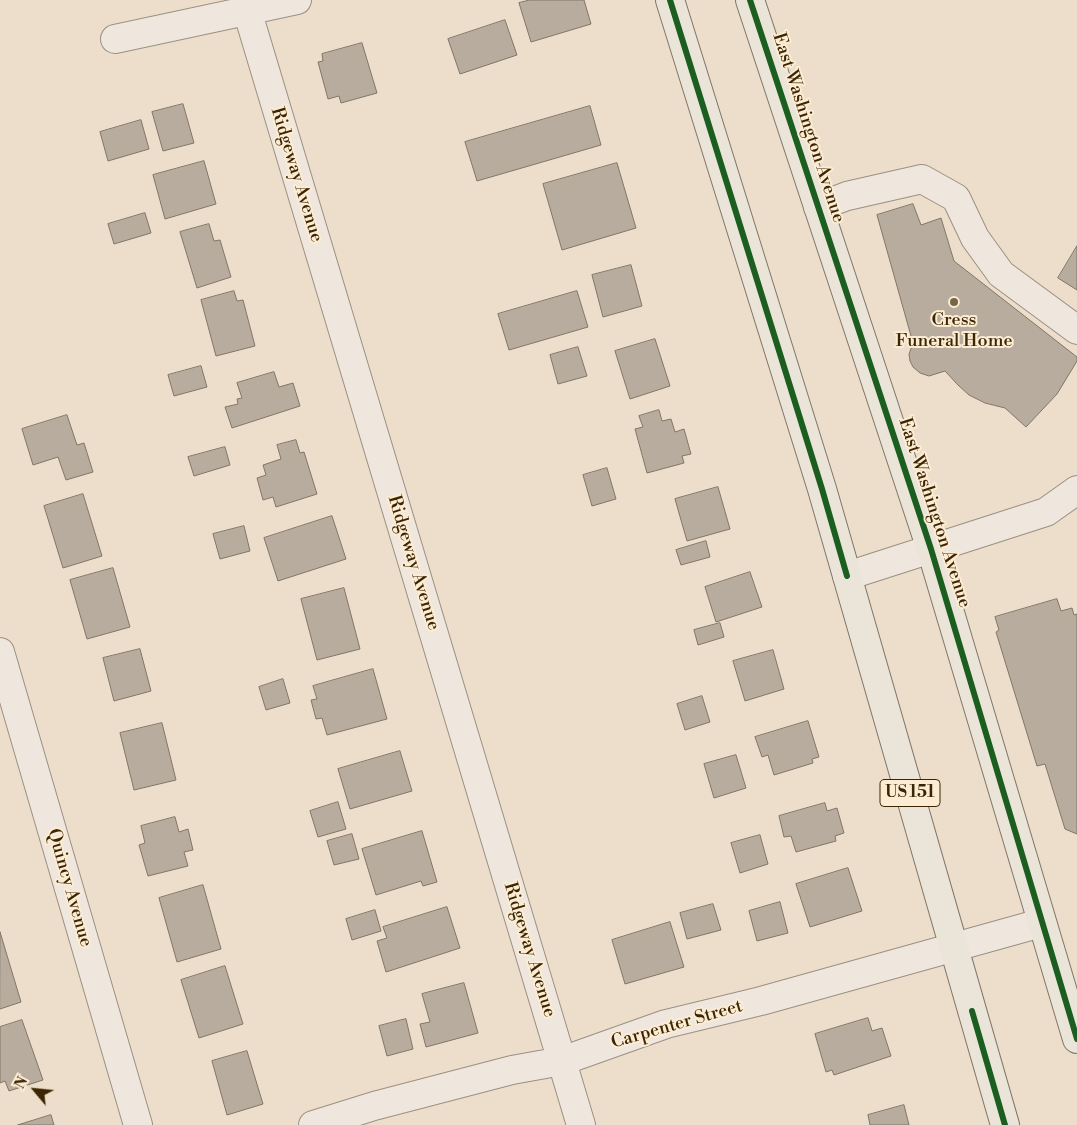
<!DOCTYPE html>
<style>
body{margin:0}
#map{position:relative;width:1077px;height:1125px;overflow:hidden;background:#ecdecb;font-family:"Libre Bodoni",serif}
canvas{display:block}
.north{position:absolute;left:10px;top:1065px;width:50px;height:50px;-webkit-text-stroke:4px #fcecd4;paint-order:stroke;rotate:298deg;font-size:14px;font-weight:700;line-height:20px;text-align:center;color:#3b2503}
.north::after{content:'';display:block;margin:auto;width:18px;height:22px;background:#3b2503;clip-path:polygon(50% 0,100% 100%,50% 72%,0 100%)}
</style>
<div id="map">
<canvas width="1077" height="1125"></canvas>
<div class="north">N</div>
</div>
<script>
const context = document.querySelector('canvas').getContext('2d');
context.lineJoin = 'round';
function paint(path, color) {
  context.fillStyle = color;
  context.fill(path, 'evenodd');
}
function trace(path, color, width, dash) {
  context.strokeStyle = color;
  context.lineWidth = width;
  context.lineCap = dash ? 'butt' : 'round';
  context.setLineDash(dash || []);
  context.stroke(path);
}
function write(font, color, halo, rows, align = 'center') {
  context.font = font + ' "Libre Bodoni",serif';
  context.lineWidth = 4;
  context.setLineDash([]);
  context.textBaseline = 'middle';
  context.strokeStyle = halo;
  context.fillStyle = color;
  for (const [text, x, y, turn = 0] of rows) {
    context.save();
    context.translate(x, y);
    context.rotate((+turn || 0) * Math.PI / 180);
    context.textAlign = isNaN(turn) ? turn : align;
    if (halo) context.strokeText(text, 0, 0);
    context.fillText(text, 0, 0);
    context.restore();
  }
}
const building = new Path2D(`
 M 530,0 L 584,0 L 591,24 L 531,42 L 519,3 Z
 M 505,20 L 517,55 L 460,74 L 448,39 Z
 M 362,43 L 377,93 L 341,103 L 339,96 L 328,99 L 318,62 L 323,61 L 322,54 Z
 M 183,104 L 194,143 L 163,151 L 152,112 Z
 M 590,106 L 601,145 L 477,181 L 465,142 Z
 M 141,120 L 149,149 L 108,161 L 100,132 Z
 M 204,161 L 216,204 L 165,219 L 153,175 Z
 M 617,163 L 636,228 L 562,250 L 543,184 Z
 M 913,204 L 921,225 L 941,218 L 954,261 L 1077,357 L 1077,361 L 1057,394 L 1026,427 L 1005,408 L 985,403 L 969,395 L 958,385 L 945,371 L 929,376 L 920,373 L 913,367 L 910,361 L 909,354 L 913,343 L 877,215 Z
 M 145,213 L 151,233 L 114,244 L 108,224 Z
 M 209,224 L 214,241 L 220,240 L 231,277 L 197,288 L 180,232 Z
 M 1077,246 L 1077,290 L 1058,278 Z
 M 631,265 L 642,306 L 603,317 L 592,275 Z
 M 234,291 L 237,301 L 243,300 L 255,346 L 216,356 L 201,300 Z
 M 577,291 L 588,327 L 509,350 L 498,314 Z
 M 655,339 L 670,386 L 630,399 L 615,351 Z
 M 578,347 L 587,376 L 558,384 L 550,355 Z
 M 201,366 L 207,387 L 174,396 L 168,375 Z
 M 274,372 L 279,387 L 293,383 L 300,406 L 232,428 L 225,407 L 238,404 L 237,399 L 242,398 L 237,383 Z
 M 659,410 L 662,421 L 671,419 L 675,432 L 684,429 L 691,454 L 682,456 L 684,463 L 647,473 L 635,429 L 643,427 L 639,416 Z
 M 67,415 L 77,445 L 84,443 L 93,472 L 66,480 L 58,457 L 33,465 L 22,429 Z
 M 296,440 L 300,453 L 304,452 L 317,494 L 276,507 L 273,497 L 263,500 L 257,478 L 266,475 L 263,465 L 281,459 L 277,445 Z
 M 225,447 L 230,465 L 194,476 L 188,457 Z
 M 607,468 L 616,499 L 592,506 L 583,475 Z
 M 718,487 L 730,529 L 687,541 L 675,499 Z
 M 83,494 L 102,556 L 63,568 L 44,506 Z
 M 332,516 L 346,559 L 278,581 L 264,538 Z
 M 244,526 L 250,551 L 220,559 L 213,534 Z
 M 706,541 L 710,557 L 681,565 L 676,550 Z
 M 113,568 L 130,627 L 87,639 L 70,580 Z
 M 750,572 L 762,607 L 716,622 L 705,587 Z
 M 344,588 L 360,649 L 317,660 L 301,599 Z
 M 1057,599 L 1061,611 L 1072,608 L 1074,615 L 1077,614 L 1077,834 L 1065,829 L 1045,764 L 1037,766 L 996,632 L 999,630 L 995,617 Z
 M 720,623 L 724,637 L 698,645 L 694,630 Z
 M 140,649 L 151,691 L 114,701 L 103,658 Z
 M 773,650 L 784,689 L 745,701 L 733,661 Z
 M 373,669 L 387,719 L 327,735 L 322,718 L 316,719 L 311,700 L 317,699 L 313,686 Z
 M 283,679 L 290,703 L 266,710 L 259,687 Z
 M 702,696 L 710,722 L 685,730 L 677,704 Z
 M 808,721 L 819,757 L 812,759 L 813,763 L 774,775 L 768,755 L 762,757 L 755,737 Z
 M 162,723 L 176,780 L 134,790 L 120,733 Z
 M 400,751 L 412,791 L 350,809 L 338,769 Z
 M 736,755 L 746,788 L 714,798 L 704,764 Z
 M 338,802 L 346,829 L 318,837 L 310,811 Z
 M 825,803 L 827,811 L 837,808 L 844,833 L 835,836 L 836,841 L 796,852 L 791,836 L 784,837 L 779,816 Z
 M 175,817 L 179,832 L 188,829 L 193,850 L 184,852 L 188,866 L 148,876 L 139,845 L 145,843 L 141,826 Z
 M 422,831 L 437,882 L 423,886 L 421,881 L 376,895 L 362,849 Z
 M 352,834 L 359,859 L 334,865 L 327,841 Z
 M 760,835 L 768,864 L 740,873 L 731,843 Z
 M 848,868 L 862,911 L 810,927 L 796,884 Z
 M 203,885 L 221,949 L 177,962 L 159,898 Z
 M 780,902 L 788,933 L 757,941 L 749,911 Z
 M 713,904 L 721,930 L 687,939 L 680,913 Z
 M 447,907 L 460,948 L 386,972 L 377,941 L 387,938 L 383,927 Z
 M 375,910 L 381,931 L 352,940 L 346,919 Z
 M 670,922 L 684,967 L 625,984 L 612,940 Z
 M 0,932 L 21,1002 L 0,1009 Z
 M 225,966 L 243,1024 L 199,1038 L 181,980 Z
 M 464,983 L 478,1033 L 426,1047 L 420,1024 L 430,1022 L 422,994 Z
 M 868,1018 L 872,1031 L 882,1028 L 891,1056 L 834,1075 L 832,1070 L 826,1072 L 815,1034 Z
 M 406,1019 L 413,1049 L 387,1056 L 379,1026 Z
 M 22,1020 L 43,1080 L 9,1091 L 5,1081 L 0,1083 L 0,1027 Z
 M 247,1051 L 263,1104 L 227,1115 L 212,1061 Z
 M 904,1105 L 909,1125 L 870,1125 L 868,1115 Z
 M 51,1115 L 54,1125 L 18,1125 Z`);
paint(building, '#b7ac9d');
trace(building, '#817667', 1);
const minor = new Path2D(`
 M 244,0 L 581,1125
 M 115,39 L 297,0
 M 818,207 L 847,196 L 922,179 L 956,198 L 975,238 L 1001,274 L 1077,330
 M 847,576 L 1046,512 L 1077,490
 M 0,652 L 138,1125
 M 313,1125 L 374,1106 L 512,1070 L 562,1061 L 666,1024 L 761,1001 L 1041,923`);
const major = new Path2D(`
 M 670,0 L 822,489 L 1005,1125
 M 750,0 L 931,549 L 1077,1039`);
trace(minor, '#9b9081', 30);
trace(major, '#817667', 30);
trace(minor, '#efe7de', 28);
trace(major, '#ebe4d9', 28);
trace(new Path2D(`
 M 670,0 L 822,489 L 847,576
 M 750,0 L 931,549 L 1077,1039
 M 972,1011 L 1005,1125`), '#1b5e20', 6);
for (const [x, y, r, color] of [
 [954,302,5,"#796649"]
]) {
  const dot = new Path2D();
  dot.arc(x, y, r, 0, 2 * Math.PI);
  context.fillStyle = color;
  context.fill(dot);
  trace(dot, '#fcecd4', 2);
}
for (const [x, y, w] of [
 [910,793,60]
]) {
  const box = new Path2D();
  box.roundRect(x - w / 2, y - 13.5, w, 27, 4);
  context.fillStyle = '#fcecd4';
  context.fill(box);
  trace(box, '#3b2503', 1);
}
write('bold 16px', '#3b2503', null, [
 ["US 151",910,793]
]);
write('18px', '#3b2503', '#fcecd4', [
 ["East Washington Avenue",808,128,72],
 ["Ridgeway Avenue",296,175,73],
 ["East Washington Avenue",934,513,72],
 ["Ridgeway Avenue",413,563,73],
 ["Quincy Avenue",69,888,74],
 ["Ridgeway Avenue",529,950,73],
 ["Carpenter Street",677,1025,-16]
]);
write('18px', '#3b2503', '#fcecd4', [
 ["Cress",954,321],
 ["Funeral Home",954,342]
]);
</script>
